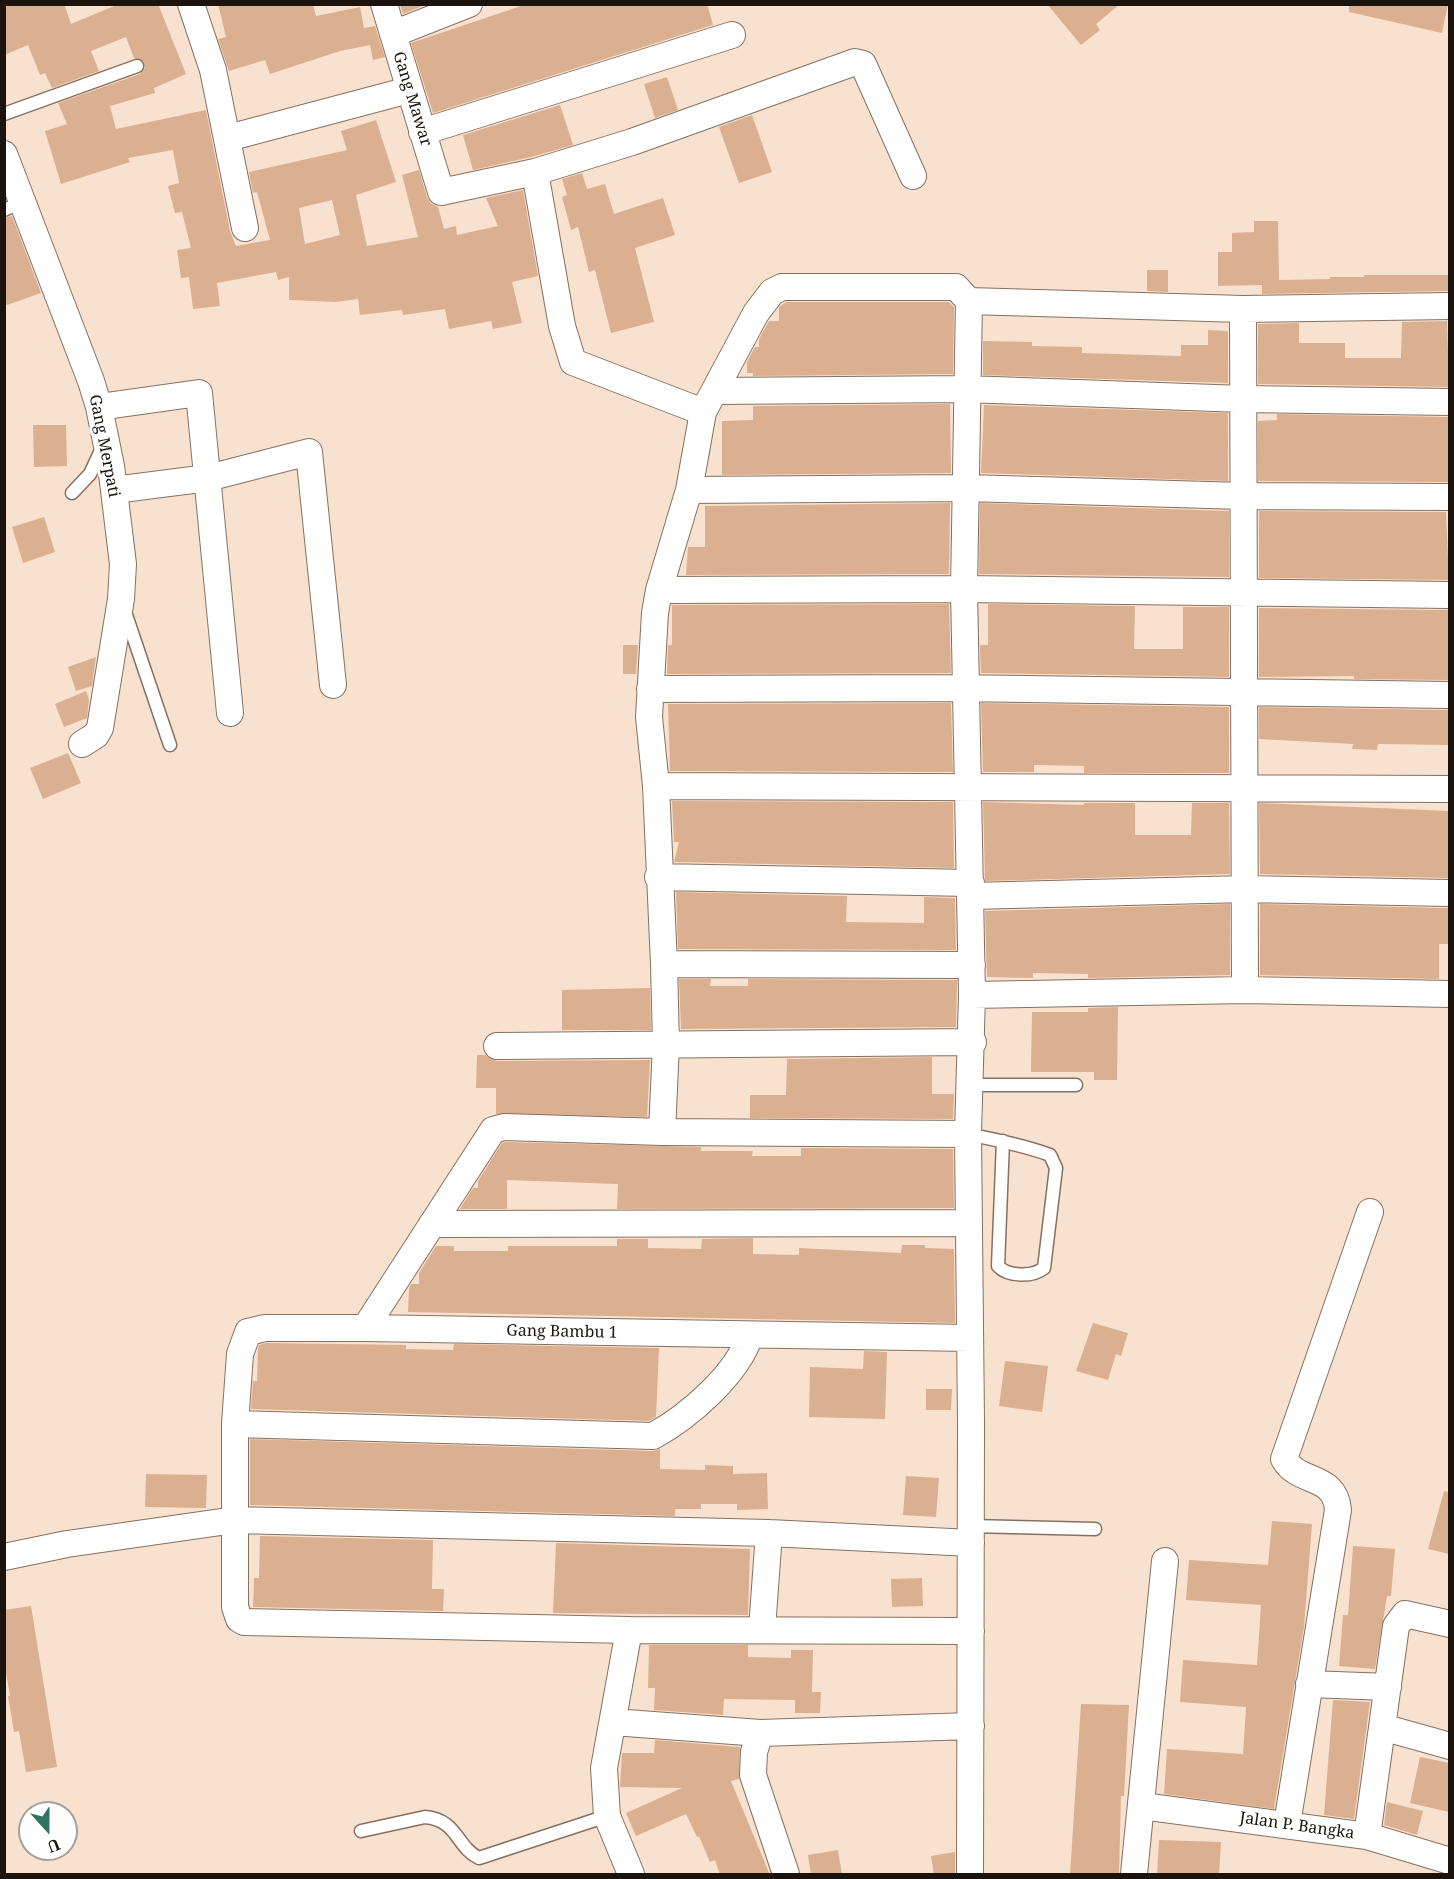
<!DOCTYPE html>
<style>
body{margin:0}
#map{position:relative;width:1454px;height:1879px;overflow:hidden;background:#f9e1cf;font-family:"Noto Serif",serif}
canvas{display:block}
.frame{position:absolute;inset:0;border:6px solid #1b130d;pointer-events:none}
.north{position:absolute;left:18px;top:1801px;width:60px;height:60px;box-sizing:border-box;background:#fff;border:2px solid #a4a19e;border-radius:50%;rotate:159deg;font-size:16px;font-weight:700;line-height:24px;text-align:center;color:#1b130d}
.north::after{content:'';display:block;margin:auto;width:21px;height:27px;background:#307364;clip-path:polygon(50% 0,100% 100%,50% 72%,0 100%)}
</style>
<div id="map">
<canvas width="1454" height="1879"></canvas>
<div class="frame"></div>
<div class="north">U</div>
</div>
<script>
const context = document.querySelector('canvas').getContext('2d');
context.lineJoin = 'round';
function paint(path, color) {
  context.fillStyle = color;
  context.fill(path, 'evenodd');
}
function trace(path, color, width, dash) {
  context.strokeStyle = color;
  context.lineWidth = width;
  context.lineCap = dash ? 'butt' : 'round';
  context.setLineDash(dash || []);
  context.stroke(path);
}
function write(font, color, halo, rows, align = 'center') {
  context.font = font + ' "Noto Serif",serif';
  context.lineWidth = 6;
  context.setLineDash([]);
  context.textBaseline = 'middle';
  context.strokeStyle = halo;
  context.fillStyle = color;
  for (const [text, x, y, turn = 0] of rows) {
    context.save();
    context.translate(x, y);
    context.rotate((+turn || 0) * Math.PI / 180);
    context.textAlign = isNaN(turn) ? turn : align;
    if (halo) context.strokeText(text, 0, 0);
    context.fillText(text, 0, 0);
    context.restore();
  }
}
paint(new Path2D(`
 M 4,4 L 64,4 L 71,24 L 119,4 L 158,4 L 186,74 L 154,88 L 155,93 L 110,106 L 116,129 L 206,110 L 230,231 L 236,246 L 270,240 L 257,192 L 253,193 L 249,172 L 347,150 L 341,131 L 376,120 L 396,182 L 356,195 L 367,246 L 418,237 L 402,175 L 419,170 L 427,197 L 431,203 L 438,207 L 444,229 L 456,226 L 457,235 L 498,226 L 486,198 L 523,190 L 538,276 L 512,282 L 522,323 L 493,329 L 491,321 L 449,329 L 445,309 L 403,315 L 402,310 L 360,315 L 358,299 L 335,302 L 289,300 L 289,277 L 278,280 L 276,272 L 217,283 L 220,306 L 193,309 L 189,277 L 181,278 L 177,250 L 191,248 L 182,212 L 175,213 L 168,186 L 179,183 L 173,150 L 128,158 L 130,162 L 61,184 L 45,131 L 67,124 L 58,103 L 140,74 L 145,68 L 144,63 L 134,58 L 126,37 L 91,51 L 99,71 L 52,88 L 45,73 L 40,75 L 28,45 L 4,55 ZM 332,200 L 340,235 L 305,244 L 299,208 Z
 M 218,4 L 313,4 L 316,16 L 360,7 L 364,28 L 375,26 L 385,57 L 373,60 L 370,45 L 340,51 L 270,74 L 265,60 L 229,71 L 218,39 L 226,37 Z
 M 400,4 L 427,4 L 403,14 Z
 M 527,4 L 707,4 L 713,25 L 433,113 L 411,43 Z
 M 1047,4 L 1120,4 L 1096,24 L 1100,30 L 1081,45 Z
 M 1349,4 L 1448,4 L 1442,33 L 1349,12 Z
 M 667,77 L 678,110 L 655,118 L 644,84 Z
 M 560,105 L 573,145 L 531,157 L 473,170 L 463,135 Z
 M 752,115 L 772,172 L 739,183 L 719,127 Z
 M 582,173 L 587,189 L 605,184 L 614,214 L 663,198 L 675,235 L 635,248 L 654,322 L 611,333 L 595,270 L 589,272 L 578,227 L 571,230 L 562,197 L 567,195 L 562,179 Z
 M 12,216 L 41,293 L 4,306 L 4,218 Z
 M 1254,221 L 1278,221 L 1279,280 L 1330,279 L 1330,277 L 1364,277 L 1364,275 L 1449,275 L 1449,291 L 1262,294 L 1262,285 L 1218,286 L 1218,252 L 1232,252 L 1232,233 L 1254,232 Z
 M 1147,270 L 1168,270 L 1168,292 L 1147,291 Z
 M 786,302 L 949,302 L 954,307 L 953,374 L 753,376 L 753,373 L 747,373 L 747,362 L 755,347 L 759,347 L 759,339 L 769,321 L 779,321 L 779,307 Z
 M 1447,321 L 1449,387 L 1258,384 L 1258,324 L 1299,323 L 1299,343 L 1345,343 L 1345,358 L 1401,358 L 1402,322 Z
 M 1208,330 L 1228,331 L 1228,383 L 983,375 L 983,341 L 1032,342 L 1032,346 L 1082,347 L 1082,353 L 1181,356 L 1181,345 L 1208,345 Z
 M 950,404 L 951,473 L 722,475 L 722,421 L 753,420 L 753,406 Z
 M 984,405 L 1228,413 L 1228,481 L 981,473 Z
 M 1277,414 L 1449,417 L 1449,482 L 1258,481 L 1258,421 L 1277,420 Z
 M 33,425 L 66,425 L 67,466 L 34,467 Z
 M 950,503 L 949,574 L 686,575 L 688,547 L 705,547 L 705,506 Z
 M 980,503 L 1229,511 L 1229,577 L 979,574 Z
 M 1259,511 L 1446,512 L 1449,580 L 1259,578 Z
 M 44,517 L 55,552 L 23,563 L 12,527 Z
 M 949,604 L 951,673 L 667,674 L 668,645 L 672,645 L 672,605 Z
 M 988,604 L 1135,606 L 1134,649 L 1183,649 L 1183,607 L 1229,607 L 1229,677 L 981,673 L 980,645 L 988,645 Z
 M 1259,608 L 1449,610 L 1449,680 L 1354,679 L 1354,676 L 1259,677 Z
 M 623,645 L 638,645 L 636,674 L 623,674 Z
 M 96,657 L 92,686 L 76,691 L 68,667 Z
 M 86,691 L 89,700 L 87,718 L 64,727 L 55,704 Z
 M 951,703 L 953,772 L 670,771 L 668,704 Z
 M 981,703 L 1229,707 L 1229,773 L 1084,773 L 1084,766 L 1034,765 L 1034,772 L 983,772 Z
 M 1259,707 L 1449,710 L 1449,745 L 1378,744 L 1377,750 L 1352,749 L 1353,744 L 1259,739 Z
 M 68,753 L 81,783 L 43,799 L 30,768 Z
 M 672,801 L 953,802 L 954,868 L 674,862 L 679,842 L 674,842 Z
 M 983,802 L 1084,805 L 1084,803 L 1135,803 L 1135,835 L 1191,835 L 1192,803 L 1229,803 L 1230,874 L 985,881 Z
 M 1259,803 L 1449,811 L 1449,878 L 1260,874 Z
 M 676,892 L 847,896 L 846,922 L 924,923 L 924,897 L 955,898 L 956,950 L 678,949 Z
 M 1230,904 L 1230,975 L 1088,978 L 1088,974 L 1033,973 L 1033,978 L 987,977 L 985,911 Z
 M 1260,904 L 1449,908 L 1449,944 L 1439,944 L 1439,979 L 1260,975 Z
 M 679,979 L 711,979 L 710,986 L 748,986 L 748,979 L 957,980 L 956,1027 L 681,1029 Z
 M 650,988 L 651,1030 L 562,1030 L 562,990 Z
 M 1118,1007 L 1117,1080 L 1094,1080 L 1094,1072 L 1031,1072 L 1032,1012 L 1088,1012 L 1088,1008 Z
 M 477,1055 L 485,1055 L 497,1061 L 650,1060 L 647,1117 L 496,1114 L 496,1088 L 476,1088 Z
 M 932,1057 L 932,1094 L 954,1094 L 953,1119 L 750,1118 L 750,1095 L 786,1095 L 787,1059 Z
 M 506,1142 L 701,1147 L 701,1151 L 753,1151 L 752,1156 L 801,1156 L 801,1148 L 953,1149 L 954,1208 L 617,1209 L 618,1184 L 507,1180 L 507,1209 L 460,1209 L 473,1188 L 478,1188 L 478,1181 L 502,1143 Z
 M 753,1238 L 753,1254 L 799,1255 L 799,1248 L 901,1253 L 902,1245 L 925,1245 L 925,1248 L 954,1249 L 955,1323 L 408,1312 L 409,1288 L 411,1284 L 419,1284 L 419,1273 L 436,1246 L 454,1246 L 454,1251 L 508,1251 L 508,1246 L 617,1246 L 617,1239 L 648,1239 L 648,1248 L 701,1249 L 702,1239 Z
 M 1093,1323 L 1128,1333 L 1121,1356 L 1116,1354 L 1108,1380 L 1076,1371 Z
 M 267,1343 L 406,1345 L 406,1349 L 453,1350 L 454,1344 L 659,1348 L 656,1417 L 649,1421 L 251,1409 L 253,1381 L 257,1381 L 258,1349 L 259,1345 Z
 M 864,1351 L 887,1352 L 885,1419 L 809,1417 L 810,1367 L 863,1369 Z
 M 1005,1361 L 1048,1366 L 1042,1412 L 999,1406 Z
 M 926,1389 L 952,1389 L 951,1410 L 926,1410 Z
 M 250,1439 L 653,1451 L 660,1449 L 660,1469 L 705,1470 L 705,1465 L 733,1466 L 733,1474 L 767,1473 L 768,1509 L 737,1510 L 737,1504 L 701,1504 L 701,1509 L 675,1509 L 675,1516 L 250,1505 Z
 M 146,1474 L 207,1475 L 206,1508 L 145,1507 Z
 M 906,1476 L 939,1478 L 936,1517 L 903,1515 Z
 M 1444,1491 L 1449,1492 L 1449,1554 L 1428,1549 Z
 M 1272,1521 L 1312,1524 L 1304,1627 L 1274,1809 L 1164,1794 L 1167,1749 L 1243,1754 L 1246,1707 L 1180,1702 L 1183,1660 L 1257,1665 L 1261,1605 L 1186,1600 L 1189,1560 L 1268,1565 Z
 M 260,1536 L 433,1540 L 432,1589 L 444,1589 L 443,1611 L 253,1607 L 254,1578 L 259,1578 Z
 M 556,1543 L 750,1549 L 748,1615 L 553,1613 Z
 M 1353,1546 L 1395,1549 L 1391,1596 L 1387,1596 L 1375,1669 L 1339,1666 L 1343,1615 L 1348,1615 Z
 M 922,1578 L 923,1606 L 892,1607 L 891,1579 Z
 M 31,1606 L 57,1767 L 26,1772 L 19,1731 L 14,1732 L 8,1696 L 10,1696 L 4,1661 L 4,1610 Z
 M 649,1645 L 748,1645 L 748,1657 L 791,1658 L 791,1650 L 813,1650 L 812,1692 L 821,1692 L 820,1713 L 795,1713 L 795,1700 L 724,1699 L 723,1715 L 654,1710 L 655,1688 L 648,1688 Z
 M 1333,1700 L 1370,1702 L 1354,1819 L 1324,1815 Z
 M 1081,1704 L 1129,1705 L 1124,1796 L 1121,1796 L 1119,1875 L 1070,1875 Z
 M 655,1740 L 740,1747 L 739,1779 L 731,1781 L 770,1875 L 720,1875 L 715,1860 L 710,1862 L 699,1836 L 697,1837 L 686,1814 L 636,1836 L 626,1813 L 682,1788 L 620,1787 L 622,1753 L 654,1753 Z
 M 1420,1757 L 1449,1763 L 1449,1812 L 1410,1803 Z
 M 1387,1802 L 1423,1811 L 1417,1835 L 1384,1825 Z
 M 1159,1840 L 1221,1842 L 1219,1875 L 1157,1875 Z
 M 838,1850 L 842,1875 L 811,1875 L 808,1855 Z
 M 955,1852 L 955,1875 L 934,1875 L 931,1856 Z`), '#dab090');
const lane = new Path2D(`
 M 4,114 L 137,66
 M 4,210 L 24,201
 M 72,493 L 90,474 L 103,446
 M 125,612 L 170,745
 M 971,1085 L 1076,1085
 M 968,1134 C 996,1140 1024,1145 1050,1155 L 1056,1168 L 1044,1268 C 1033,1277 1008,1277 998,1266 L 1003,1141
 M 971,1526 L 1095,1529
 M 361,1831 L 425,1817 C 458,1820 456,1847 479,1858 L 607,1816`);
const street = new Path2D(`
 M 191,4 L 213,70 L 245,228
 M 384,4 L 441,192 L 535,172 L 632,142 L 855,62 L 863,64 L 913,176
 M 393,34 L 469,4
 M 422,132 L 732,35
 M 228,138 L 409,90
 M 4,154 L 91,381 L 99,407 L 111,466 L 123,564 L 121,599 L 100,728 L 96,735 L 82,744
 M 535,172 L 562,326 L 573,362 L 703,412
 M 969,301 L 1243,309 L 1450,306
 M 1243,309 L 1245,990
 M 716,391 L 966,389 L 1243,399 L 1450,402
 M 99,407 L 199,393 L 230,713
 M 114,490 L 208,478 L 309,452 L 333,685
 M 689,490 L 967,488 L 1243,496 L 1450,497
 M 659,590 L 964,589 L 1450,595
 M 650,689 L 955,688 L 1450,695
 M 656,786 L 1450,789
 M 658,877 L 971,883
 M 971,896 L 1245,889 L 1450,893
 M 664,964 L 972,965
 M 972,995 L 1245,990 L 1450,994
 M 497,1046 L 973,1042
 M 662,1132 L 666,1044 L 664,964 L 656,786 L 649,717 L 655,613 L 659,590 L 689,490 L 703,412 L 756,313 L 772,292 L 782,287 L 956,287 L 969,301 L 964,589 L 972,995 L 968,1134 L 971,1422 L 970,1874
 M 432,1224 L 969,1223
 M 365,1328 L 493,1130 L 504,1127 L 662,1132 L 968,1134
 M 235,1424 L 653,1436 C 688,1417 738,1374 750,1335
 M 4,1557 L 67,1544 L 235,1520 L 769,1533 L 971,1543
 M 762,1629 L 769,1533
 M 629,1630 L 244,1622 L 239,1619 L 235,1607 L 235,1424 L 240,1354 L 248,1332 L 265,1328 L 365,1328 L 970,1338
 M 1309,1684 L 1388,1687
 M 613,1722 L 760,1733 L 971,1726
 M 1382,1727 L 1450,1746
 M 760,1733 L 754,1752 L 753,1775 L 786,1874
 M 1142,1806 L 1367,1836 L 1450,1861
 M 1287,1824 L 1338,1510 C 1335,1473 1299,1485 1284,1459 L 1370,1212
 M 1367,1836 L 1396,1626 L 1405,1614 L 1450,1624
 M 631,1874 L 607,1816 L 604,1768 L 629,1630 L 971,1631
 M 1134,1874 L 1165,1561`);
trace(lane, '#867160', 15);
trace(street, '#867160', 28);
trace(lane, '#fff', 12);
trace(street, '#fff', 26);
write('16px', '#1b130d', '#fff', [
 ["Gang Mawar",412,99,73],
 ["Gang Merpati",104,446,79],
 ["Gang Bambu 1",562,1332,1],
 ["Jalan P. Bangka",1297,1826,8]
]);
</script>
